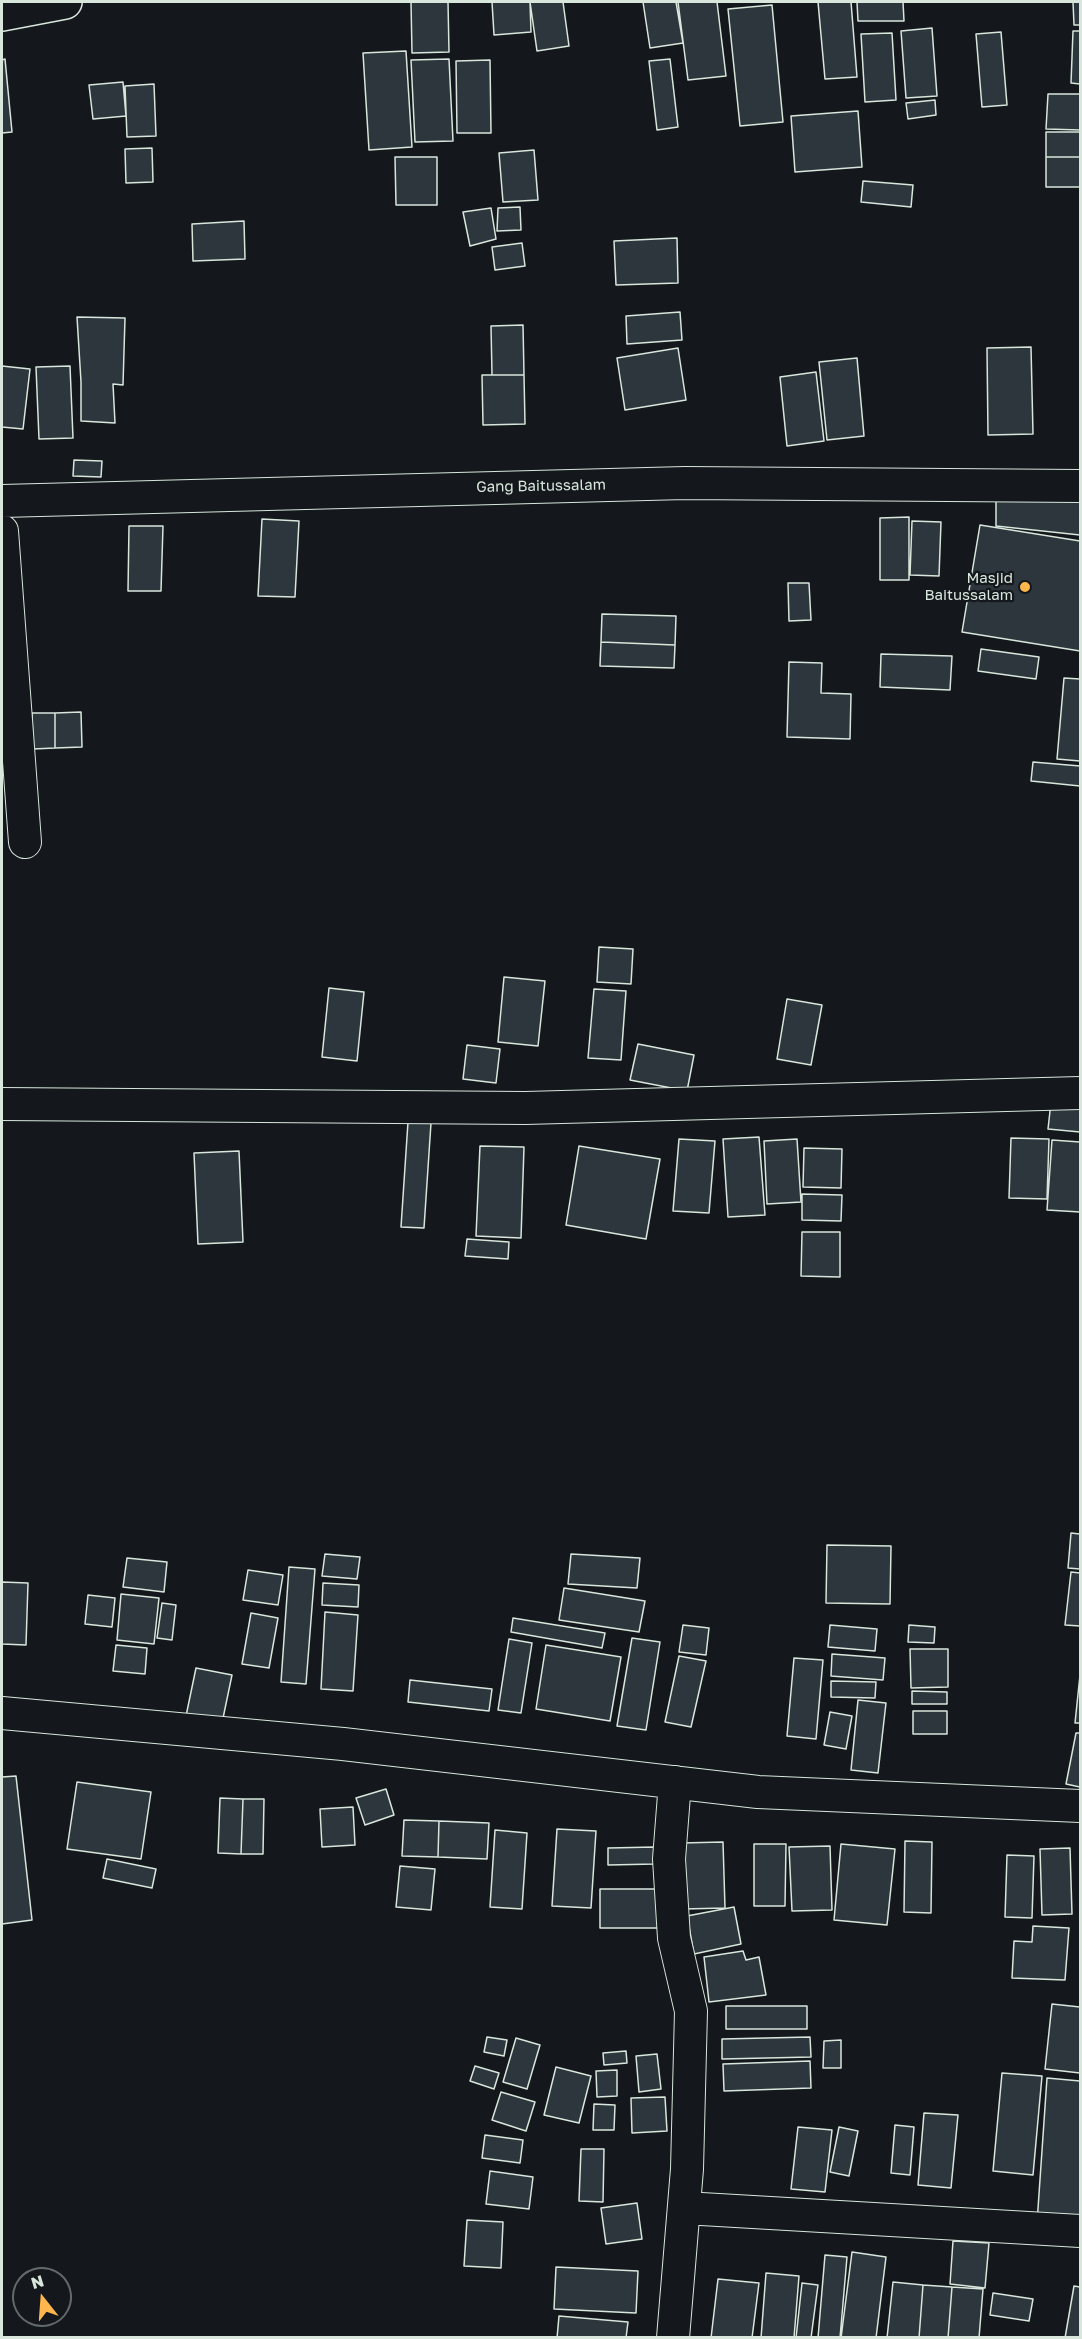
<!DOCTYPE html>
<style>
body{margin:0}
#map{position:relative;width:1082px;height:2339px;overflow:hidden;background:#14181c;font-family:"Golos Text",sans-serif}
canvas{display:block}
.frame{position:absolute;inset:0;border:3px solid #d8e6dc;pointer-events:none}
.north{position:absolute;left:12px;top:2267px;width:60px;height:60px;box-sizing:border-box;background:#14181c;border:2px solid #626a69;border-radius:50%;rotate:343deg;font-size:16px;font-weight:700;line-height:24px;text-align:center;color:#d8e6dc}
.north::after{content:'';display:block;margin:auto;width:21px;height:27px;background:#ffb74d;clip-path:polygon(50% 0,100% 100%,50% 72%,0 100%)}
</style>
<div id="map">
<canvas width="1082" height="2339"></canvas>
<div class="frame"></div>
<div class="north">N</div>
</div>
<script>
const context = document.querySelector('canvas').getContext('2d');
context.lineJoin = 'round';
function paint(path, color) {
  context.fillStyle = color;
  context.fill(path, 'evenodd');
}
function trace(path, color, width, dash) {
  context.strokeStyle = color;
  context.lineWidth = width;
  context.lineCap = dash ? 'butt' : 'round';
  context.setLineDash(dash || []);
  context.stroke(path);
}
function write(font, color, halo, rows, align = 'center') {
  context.font = font + ' "Golos Text",sans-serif';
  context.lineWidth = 4.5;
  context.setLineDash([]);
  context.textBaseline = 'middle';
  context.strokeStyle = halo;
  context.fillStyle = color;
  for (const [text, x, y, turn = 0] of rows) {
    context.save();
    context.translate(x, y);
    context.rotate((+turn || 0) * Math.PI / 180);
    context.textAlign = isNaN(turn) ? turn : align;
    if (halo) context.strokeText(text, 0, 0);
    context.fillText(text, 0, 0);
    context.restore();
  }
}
const building = new Path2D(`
 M 411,2 L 448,2 L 449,52 L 412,53 Z
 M 492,2 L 530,2 L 531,32 L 494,35 Z
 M 530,2 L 563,2 L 569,46 L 537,51 Z
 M 643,2 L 676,2 L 683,43 L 650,48 Z
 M 678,2 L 717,2 L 726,76 L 688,80 Z
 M 818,2 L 851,2 L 857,77 L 825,79 Z
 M 857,2 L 903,2 L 904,21 L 858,21 Z
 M 1073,2 L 1080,2 L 1080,25 L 1074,25 Z
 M 772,5 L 783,122 L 740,126 L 728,9 Z
 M 932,28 L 937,96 L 906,98 L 901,31 Z
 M 1073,31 L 1080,31 L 1080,84 L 1071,83 Z
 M 1001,32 L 1007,105 L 982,107 L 976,34 Z
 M 892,33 L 896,100 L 865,102 L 861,34 Z
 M 406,51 L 412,147 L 369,150 L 363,53 Z
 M 5,59 L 12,132 L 2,133 L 2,60 Z
 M 449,59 L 453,141 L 415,142 L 411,60 Z
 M 670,59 L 678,127 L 657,130 L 649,61 Z
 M 490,60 L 491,133 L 457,133 L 456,61 Z
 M 123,82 L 126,116 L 93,119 L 89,85 Z
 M 154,84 L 156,136 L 127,137 L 125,86 Z
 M 1048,94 L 1080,94 L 1080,130 L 1046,129 Z
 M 935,100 L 936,115 L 908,119 L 906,103 Z
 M 858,111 L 862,167 L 795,172 L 791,116 Z
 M 1046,132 L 1080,132 L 1080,157 L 1046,157 Z
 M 152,148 L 153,182 L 126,183 L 125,149 Z
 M 534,150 L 538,200 L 503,202 L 499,153 Z
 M 395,157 L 437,157 L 437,205 L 396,205 Z
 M 1046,157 L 1080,157 L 1080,187 L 1046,187 Z
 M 863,181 L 913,185 L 911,207 L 861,202 Z
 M 520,207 L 521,230 L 497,231 L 498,208 Z
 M 491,208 L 496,239 L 470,246 L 463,212 Z
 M 244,221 L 245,259 L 193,261 L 192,224 Z
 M 677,238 L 678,283 L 616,285 L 614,241 Z
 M 522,243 L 525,266 L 495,270 L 492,247 Z
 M 680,312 L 682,340 L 627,344 L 626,316 Z
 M 77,317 L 125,318 L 123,385 L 113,384 L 115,423 L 81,421 L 81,382 Z
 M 523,325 L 524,375 L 492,375 L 491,326 Z
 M 1031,347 L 1033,434 L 988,435 L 987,348 Z
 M 678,348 L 686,400 L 625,410 L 617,358 Z
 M 857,358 L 864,436 L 827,440 L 819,362 Z
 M 2,366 L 30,369 L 23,429 L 2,427 Z
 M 70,366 L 73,438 L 39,439 L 36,367 Z
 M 816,372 L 824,441 L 787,446 L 780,377 Z
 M 482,375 L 524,375 L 525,424 L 483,425 Z
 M 74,460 L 102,461 L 101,477 L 73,476 Z
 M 996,491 L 1080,495 L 1080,535 L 996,526 Z
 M 909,517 L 909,580 L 880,580 L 880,518 Z
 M 262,519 L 299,521 L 295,597 L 258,596 Z
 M 912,521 L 941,522 L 939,576 L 910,575 Z
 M 980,525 L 1080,541 L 1080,651 L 962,632 Z
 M 129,526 L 163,526 L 161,591 L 128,591 Z
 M 788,583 L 809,583 L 811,620 L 789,621 Z
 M 602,614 L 676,616 L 675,645 L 601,642 Z
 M 601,642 L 675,645 L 674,668 L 600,666 Z
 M 981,649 L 1039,657 L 1036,679 L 978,671 Z
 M 881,654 L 952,656 L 950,690 L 880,687 Z
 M 789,662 L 822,663 L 821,693 L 851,694 L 850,739 L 787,737 Z
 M 1064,678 L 1080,679 L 1080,761 L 1057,759 Z
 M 81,712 L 82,747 L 55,748 L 55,713 Z
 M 32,713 L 55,713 L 55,748 L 33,749 Z
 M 1033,762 L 1080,766 L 1080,786 L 1031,781 Z
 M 599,947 L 633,949 L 631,984 L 597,982 Z
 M 504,977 L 545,981 L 538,1046 L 498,1042 Z
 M 329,988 L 364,992 L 357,1061 L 322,1057 Z
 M 594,989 L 626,991 L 621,1060 L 588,1058 Z
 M 787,999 L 822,1005 L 811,1065 L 777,1059 Z
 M 638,1044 L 694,1055 L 687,1091 L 630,1080 Z
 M 467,1045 L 500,1049 L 496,1083 L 463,1079 Z
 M 1051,1102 L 1080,1104 L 1080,1132 L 1048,1129 Z
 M 408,1122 L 431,1123 L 424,1228 L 401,1227 Z
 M 759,1137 L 765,1215 L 728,1217 L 723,1139 Z
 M 1011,1138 L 1049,1139 L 1047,1199 L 1009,1198 Z
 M 679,1139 L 715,1141 L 709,1213 L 673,1211 Z
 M 797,1139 L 801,1202 L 767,1204 L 764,1141 Z
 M 1052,1140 L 1080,1142 L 1080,1212 L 1047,1210 Z
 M 480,1146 L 524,1147 L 521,1238 L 476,1236 Z
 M 579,1146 L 660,1159 L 646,1239 L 566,1225 Z
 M 804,1148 L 842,1149 L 841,1188 L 803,1187 Z
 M 239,1151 L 243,1242 L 198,1244 L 194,1153 Z
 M 802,1194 L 842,1195 L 841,1221 L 802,1220 Z
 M 802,1232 L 840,1232 L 840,1277 L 801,1276 Z
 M 467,1239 L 509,1242 L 508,1259 L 465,1256 Z
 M 1071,1533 L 1080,1534 L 1080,1569 L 1068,1568 Z
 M 827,1545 L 891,1546 L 890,1604 L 826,1603 Z
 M 325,1554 L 360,1557 L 357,1579 L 322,1576 Z
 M 571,1554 L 640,1558 L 637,1588 L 568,1584 Z
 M 127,1558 L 167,1562 L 164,1592 L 123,1587 Z
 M 289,1567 L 315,1569 L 306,1684 L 281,1682 Z
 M 248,1570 L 283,1575 L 278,1605 L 243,1600 Z
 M 1071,1572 L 1080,1573 L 1080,1626 L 1065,1625 Z
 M 2,1582 L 28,1583 L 26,1645 L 2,1644 Z
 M 323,1583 L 359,1585 L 358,1607 L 322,1605 Z
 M 564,1588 L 645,1601 L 639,1632 L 559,1620 Z
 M 121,1594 L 159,1598 L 154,1644 L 117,1640 Z
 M 88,1595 L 115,1598 L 112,1627 L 85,1624 Z
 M 162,1603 L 176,1605 L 172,1640 L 157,1638 Z
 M 325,1612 L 358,1615 L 353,1691 L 321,1689 Z
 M 251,1613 L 278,1618 L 269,1668 L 242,1664 Z
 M 513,1618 L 605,1633 L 602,1648 L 511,1632 Z
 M 683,1625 L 709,1628 L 706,1655 L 679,1652 Z
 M 830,1625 L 877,1629 L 875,1651 L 828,1647 Z
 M 909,1625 L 935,1627 L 934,1643 L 908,1642 Z
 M 632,1638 L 660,1642 L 646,1730 L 617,1726 Z
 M 509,1639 L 532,1643 L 521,1713 L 498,1710 Z
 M 116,1645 L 147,1648 L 145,1674 L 113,1671 Z
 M 546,1645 L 621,1657 L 610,1721 L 536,1709 Z
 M 910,1649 L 948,1649 L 948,1687 L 911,1688 Z
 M 832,1654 L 885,1658 L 883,1680 L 831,1676 Z
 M 679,1656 L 706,1661 L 691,1727 L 665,1722 Z
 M 794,1658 L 823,1660 L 816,1739 L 787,1736 Z
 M 196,1668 L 232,1675 L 222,1723 L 186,1716 Z
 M 1080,1675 L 1080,1723 L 1075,1723 Z
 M 410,1680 L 492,1689 L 489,1711 L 408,1702 Z
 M 831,1681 L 876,1682 L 875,1698 L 831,1697 Z
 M 912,1691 L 947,1692 L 947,1704 L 912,1704 Z
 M 858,1700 L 886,1703 L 878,1773 L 851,1770 Z
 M 913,1711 L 947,1711 L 947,1734 L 913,1734 Z
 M 830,1712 L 852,1716 L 846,1749 L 824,1745 Z
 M 1076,1733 L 1080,1733 L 1080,1787 L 1066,1784 Z
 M 16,1776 L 32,1920 L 2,1924 L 2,1777 Z
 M 77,1782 L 151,1792 L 141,1859 L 67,1849 Z
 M 386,1789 L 394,1815 L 365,1825 L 356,1798 Z
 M 220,1798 L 243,1799 L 241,1854 L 218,1853 Z
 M 243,1799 L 264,1799 L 263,1854 L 241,1854 Z
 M 353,1807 L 355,1845 L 322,1847 L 320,1809 Z
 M 404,1820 L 439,1821 L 438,1857 L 402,1856 Z
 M 439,1821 L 489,1823 L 487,1859 L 438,1857 Z
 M 557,1829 L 596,1831 L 591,1908 L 552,1906 Z
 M 495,1830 L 527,1833 L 522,1909 L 490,1907 Z
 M 905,1841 L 932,1842 L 931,1913 L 904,1912 Z
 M 723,1842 L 725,1908 L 683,1909 L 681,1843 Z
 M 754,1844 L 786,1844 L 785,1906 L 754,1906 Z
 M 841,1844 L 895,1849 L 887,1925 L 834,1920 Z
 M 830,1846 L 832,1910 L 792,1911 L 789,1847 Z
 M 655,1847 L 655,1864 L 608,1865 L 608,1848 Z
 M 1070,1848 L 1072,1914 L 1042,1915 L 1040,1849 Z
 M 1007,1855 L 1034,1856 L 1032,1918 L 1005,1917 Z
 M 107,1859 L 156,1869 L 152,1888 L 103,1878 Z
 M 400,1866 L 435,1869 L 431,1910 L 396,1907 Z
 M 600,1889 L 661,1889 L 661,1928 L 600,1928 Z
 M 734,1907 L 741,1944 L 694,1954 L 687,1916 Z
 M 1033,1926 L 1069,1928 L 1065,1980 L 1012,1978 L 1014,1941 L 1032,1942 Z
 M 743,1951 L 746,1960 L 759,1957 L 766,1995 L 709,2002 L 704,1957 Z
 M 1052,2004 L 1080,2007 L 1080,2073 L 1045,2069 Z
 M 726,2006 L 807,2006 L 807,2029 L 726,2029 Z
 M 487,2037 L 507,2040 L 504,2056 L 484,2052 Z
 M 810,2037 L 811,2057 L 722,2059 L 722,2039 Z
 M 516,2038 L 540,2045 L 527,2089 L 503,2082 Z
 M 841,2040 L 841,2068 L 823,2068 L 824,2041 Z
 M 626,2051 L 627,2063 L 604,2065 L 603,2053 Z
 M 657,2054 L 661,2089 L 639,2092 L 636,2056 Z
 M 810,2061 L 811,2088 L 724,2091 L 723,2064 Z
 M 475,2066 L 499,2073 L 494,2089 L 470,2081 Z
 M 556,2067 L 591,2076 L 579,2123 L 544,2115 Z
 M 617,2070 L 617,2096 L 597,2097 L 596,2071 Z
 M 1002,2073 L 1042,2076 L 1033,2175 L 993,2171 Z
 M 1047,2078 L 1080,2081 L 1080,2226 L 1037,2223 Z
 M 501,2092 L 535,2102 L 526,2131 L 492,2120 Z
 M 665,2097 L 667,2131 L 632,2133 L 631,2098 Z
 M 594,2104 L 615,2105 L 614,2130 L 593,2130 Z
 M 924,2113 L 958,2115 L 951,2188 L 918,2185 Z
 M 895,2125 L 914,2127 L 910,2175 L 891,2173 Z
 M 798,2127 L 832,2130 L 825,2192 L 791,2189 Z
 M 839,2127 L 858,2131 L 849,2176 L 830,2172 Z
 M 485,2135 L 523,2140 L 520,2163 L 482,2158 Z
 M 581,2149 L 604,2149 L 603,2202 L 579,2201 Z
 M 490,2171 L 533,2177 L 529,2209 L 486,2204 Z
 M 637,2203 L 642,2239 L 606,2244 L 601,2208 Z
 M 467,2220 L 503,2222 L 501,2268 L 464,2266 Z
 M 953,2241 L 989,2243 L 985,2288 L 950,2284 Z
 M 852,2252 L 886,2257 L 876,2338 L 841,2338 Z
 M 825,2255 L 847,2257 L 840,2338 L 818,2338 Z
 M 556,2267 L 638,2271 L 636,2313 L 554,2309 Z
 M 766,2273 L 799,2276 L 794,2338 L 761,2338 Z
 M 718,2279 L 759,2283 L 752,2338 L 711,2338 Z
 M 893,2282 L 923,2285 L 919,2338 L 887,2338 Z
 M 802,2283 L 818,2285 L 811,2338 L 796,2338 Z
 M 923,2285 L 952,2287 L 948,2338 L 919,2338 Z
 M 1074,2286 L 1080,2287 L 1080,2338 L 1065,2338 Z
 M 952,2287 L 983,2289 L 979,2338 L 948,2338 Z
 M 993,2293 L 1033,2299 L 1029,2321 L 990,2315 Z
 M 559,2316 L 628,2322 L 626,2338 L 557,2338 Z`);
paint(building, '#2c363c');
trace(building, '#d8e6dc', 1.5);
const street = new Path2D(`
 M 2,501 L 685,483 L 1080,486
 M 2,531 L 25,842
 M 2,1104 L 525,1108 L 1080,1093
 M 2,1713 L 343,1744 L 758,1792 L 1080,1806
 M 684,2208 L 1080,2231
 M 673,2338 L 687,2169 L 691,2011 L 674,1938 L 669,1859 L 675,1782`);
const secondary = new Path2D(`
 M 2,14 L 65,2`);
trace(street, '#d8e6dc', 34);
trace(secondary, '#d8e6dc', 36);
trace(street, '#14181c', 32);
trace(secondary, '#14181c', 33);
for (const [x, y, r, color] of [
 [1025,587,6,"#ffb74d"]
]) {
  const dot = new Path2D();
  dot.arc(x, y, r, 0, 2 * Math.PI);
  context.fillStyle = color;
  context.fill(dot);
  trace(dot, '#14181c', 2);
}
write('15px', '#d8e6dc', '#14181c', [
 ["Gang Baitussalam",541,486,-1]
]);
write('15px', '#d8e6dc', '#14181c', [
 ["Masjid",1013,578],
 ["Baitussalam",1013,595]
], 'right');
</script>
